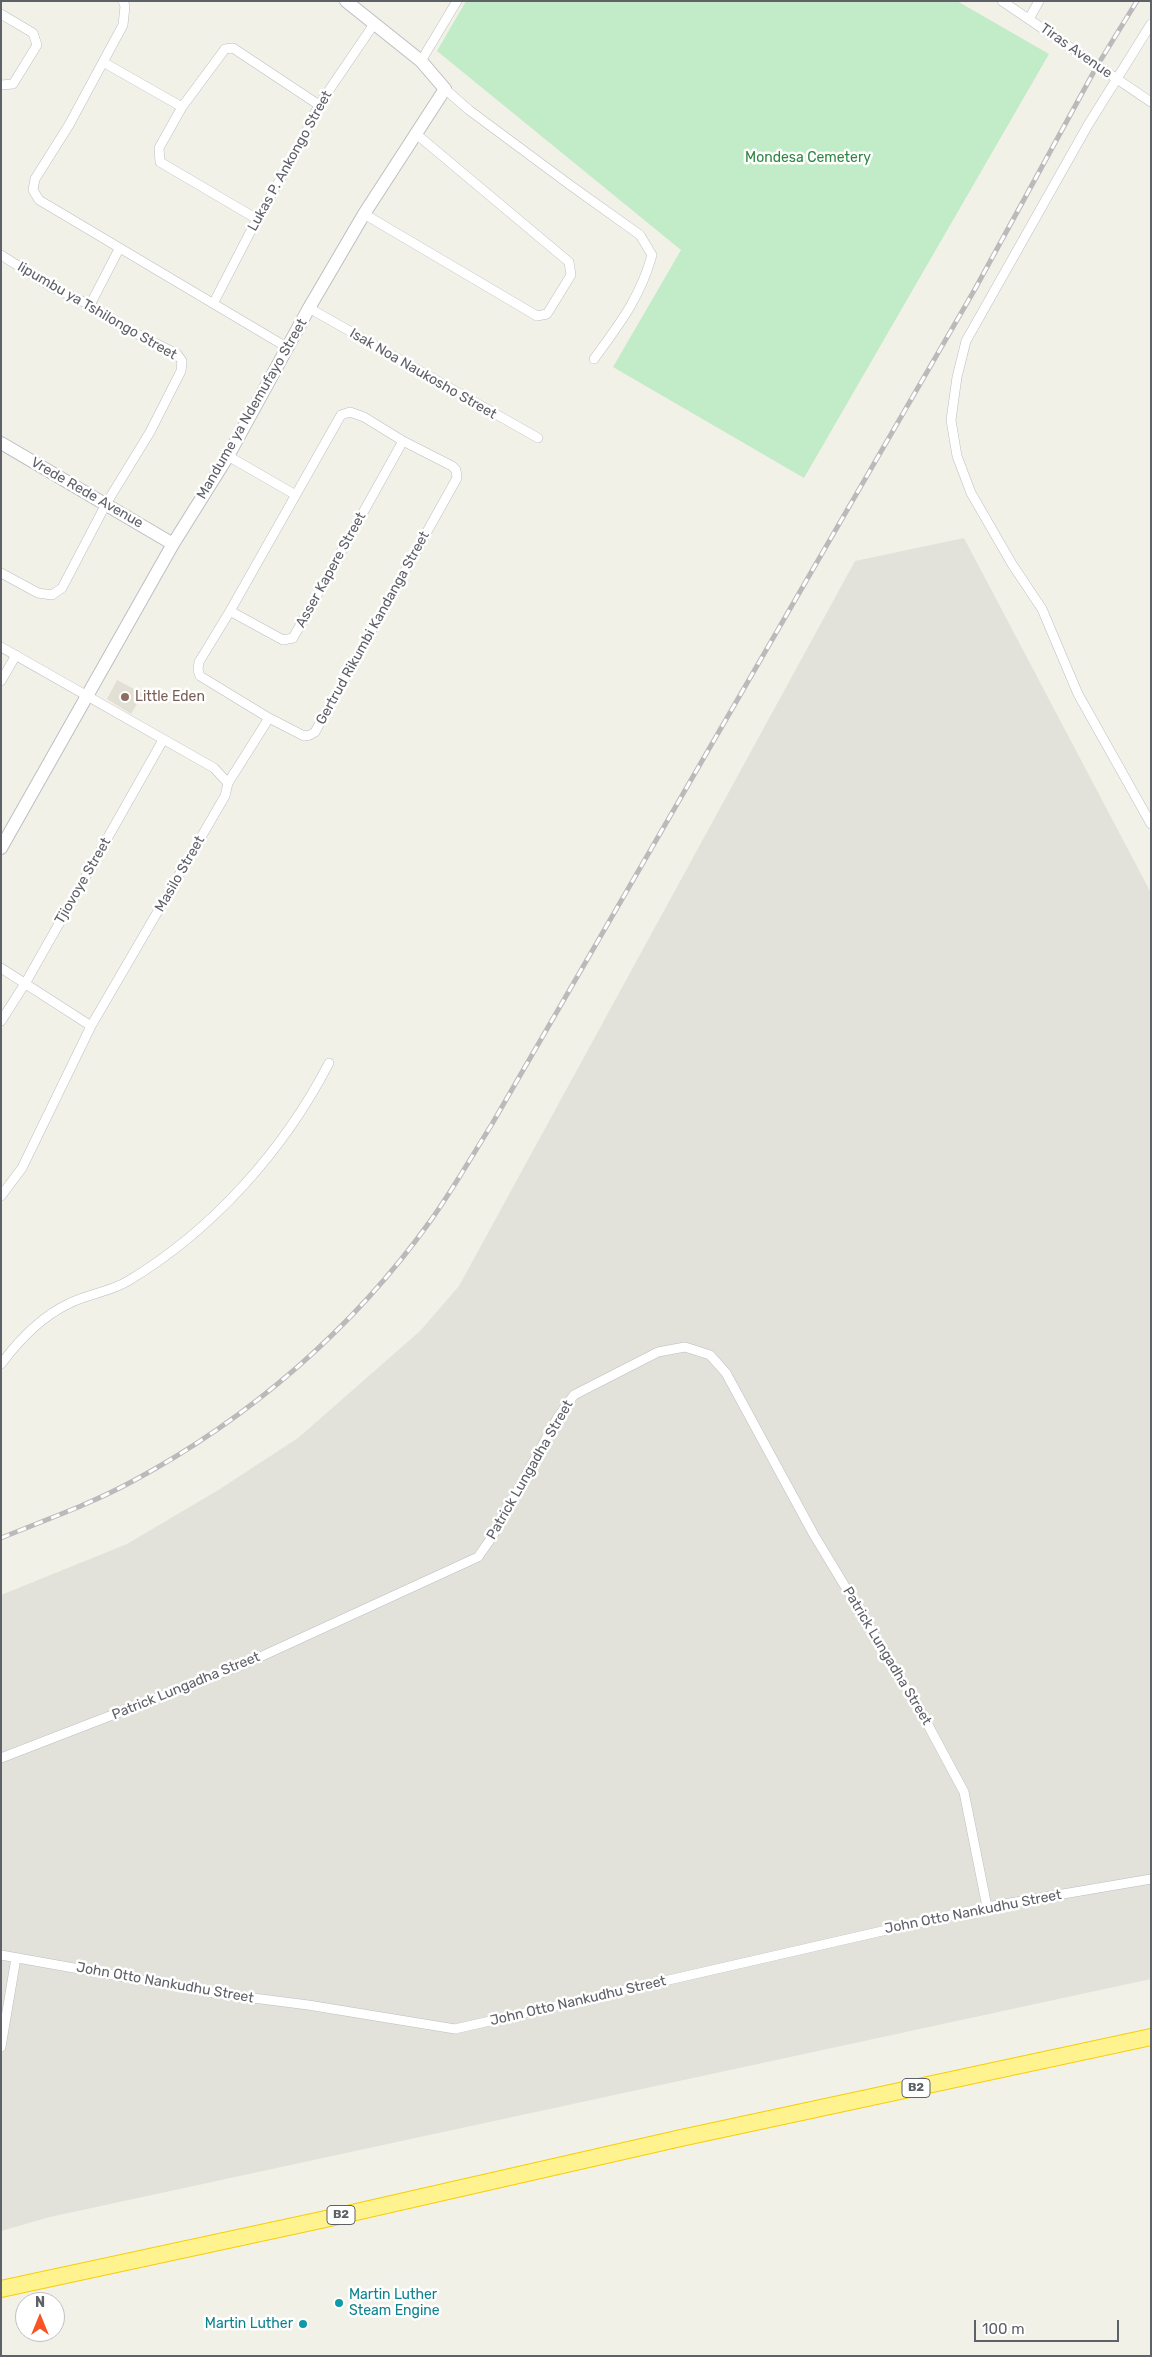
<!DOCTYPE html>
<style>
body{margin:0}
#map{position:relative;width:1152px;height:2357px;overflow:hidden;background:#f2f1e7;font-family:Rubik,sans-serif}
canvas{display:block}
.frame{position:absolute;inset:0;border:2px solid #5e6168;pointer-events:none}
.north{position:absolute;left:15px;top:2292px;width:50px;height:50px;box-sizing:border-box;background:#fff;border:1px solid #bfc0c3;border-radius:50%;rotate:0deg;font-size:14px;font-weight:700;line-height:20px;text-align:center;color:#5e6168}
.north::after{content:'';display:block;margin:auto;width:18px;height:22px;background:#f95426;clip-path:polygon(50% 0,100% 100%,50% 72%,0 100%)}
.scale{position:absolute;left:974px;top:2320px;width:145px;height:22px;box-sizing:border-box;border:2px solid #5e6168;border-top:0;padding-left:6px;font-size:15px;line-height:18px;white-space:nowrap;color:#5e6168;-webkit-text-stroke:4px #fff;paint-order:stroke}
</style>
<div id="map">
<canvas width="1152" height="2357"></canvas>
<div class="frame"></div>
<div class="north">N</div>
<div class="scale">100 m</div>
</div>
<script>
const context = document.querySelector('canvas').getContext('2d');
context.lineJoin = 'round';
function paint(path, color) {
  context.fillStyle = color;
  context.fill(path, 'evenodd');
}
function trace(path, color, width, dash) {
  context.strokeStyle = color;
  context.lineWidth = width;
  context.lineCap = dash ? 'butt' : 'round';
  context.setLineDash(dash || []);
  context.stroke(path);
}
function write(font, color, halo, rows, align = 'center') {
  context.font = font + ' Rubik,sans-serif';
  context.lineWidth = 5;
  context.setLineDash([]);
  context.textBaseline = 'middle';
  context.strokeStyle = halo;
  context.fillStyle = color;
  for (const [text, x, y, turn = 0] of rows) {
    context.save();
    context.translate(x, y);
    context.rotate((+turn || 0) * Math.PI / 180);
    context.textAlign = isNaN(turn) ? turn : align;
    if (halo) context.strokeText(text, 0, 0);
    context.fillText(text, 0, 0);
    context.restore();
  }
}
paint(new Path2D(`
 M 964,538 L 1151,893 L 1151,1979 L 50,2217 L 1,2231 L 1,1595 L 127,1544 L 220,1489 L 298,1438 L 420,1331 L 459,1286 L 855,561 Z`), '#e2e2db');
paint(new Path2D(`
 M 117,680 L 143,694 L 131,714 L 107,699 Z`), '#e2e0d5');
paint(new Path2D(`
 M 466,1 L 957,1 L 1049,54 L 804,478 L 613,367 L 681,250 L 437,51 Z`), '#c2ebc8');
const street = new Path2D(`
 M 123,1 L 125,6 L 123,25 L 69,125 L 35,179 L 33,190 L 39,200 L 288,348
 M 1002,1 L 1151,102
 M 1,14 L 33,33 L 37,45 L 13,84 L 1,85
 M 1029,19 L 1039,1
 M 1151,24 L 1088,125 L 966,341 L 957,377 L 951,420 L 957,456 L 971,493 L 1012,564 L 1042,609 L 1078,694 L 1151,824
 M 421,61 L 457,1
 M 103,62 L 182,107
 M 445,89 L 469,110 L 570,185 L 640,235 L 652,255 C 640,298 620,323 594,359
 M 364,214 L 537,316 L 547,314 L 571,275 L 569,262 L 415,133
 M 257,219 L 160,162 L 159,148 L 182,107 L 225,49 L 233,48 L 319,105
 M 1,255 L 50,286 L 90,305 L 123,327 L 177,354 L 182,361 L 181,371 L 150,432 L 106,504 L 62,588 L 52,595 L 38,593 L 1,573
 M 214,302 L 257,219 L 294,156 L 319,105 L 374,24
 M 90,305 L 119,249
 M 309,308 L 538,438
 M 350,412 L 364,417 L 403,441 L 452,466 L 456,470 L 457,478 L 315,732 L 310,735 L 304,736 L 269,718 L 200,676 L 198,670 L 199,662 L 230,611 L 341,415 Z
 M 228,456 L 294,494
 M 230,611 L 283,640 L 293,638 L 403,441
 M 1,647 L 214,768 L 228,783 L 225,796 L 91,1026 L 22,1168 L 1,1196
 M 1,681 L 16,655
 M 228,783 L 269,718
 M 1,968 L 91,1026
 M 1,1021 L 26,982 L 163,740
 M 1,1364 C 19,1340 41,1317 68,1304 C 87,1294 110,1292 128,1281 C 213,1230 284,1150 329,1063
 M 1,1758 L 247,1663 L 478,1557 L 492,1537 L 558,1417 L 574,1395 L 658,1352 L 685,1347 L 710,1355 L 726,1373 L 814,1535 L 921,1712 L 964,1792 L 987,1907
 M 1,1955 L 214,1993 L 308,2005 L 455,2029 L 987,1907 L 1151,1879
 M 1,2047 L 16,1958`);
const secondary = new Path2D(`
 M 1,443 L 173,544
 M 1,848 L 173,544 L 228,456 L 309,308 L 364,214 L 445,89 L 421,61 L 346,1`);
const highway = new Path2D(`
 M 1,2289 L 321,2220 L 681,2138 L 1151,2037`);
trace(street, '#bbbec3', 10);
trace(secondary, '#bcbec5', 14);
trace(highway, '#f8ce00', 18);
trace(street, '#fff', 9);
trace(secondary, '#fff', 12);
trace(highway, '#fff390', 16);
const rail = new Path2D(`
 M 1,1538 C 45,1520 91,1504 133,1481 C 250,1418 354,1328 431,1220 C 453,1189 472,1156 492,1124 L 975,289 L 1097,66 L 1137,1`);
trace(rail, '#bababb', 5);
trace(rail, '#fff', 3, [9]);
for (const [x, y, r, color] of [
 [125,697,5,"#8d6e63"],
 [339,2303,5,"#0f9aa8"],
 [303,2324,5,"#0f9aa8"]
]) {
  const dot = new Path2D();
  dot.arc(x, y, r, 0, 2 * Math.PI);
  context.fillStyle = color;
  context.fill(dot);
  trace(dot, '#fff', 2);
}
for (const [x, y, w] of [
 [916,2088,28],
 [341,2215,28]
]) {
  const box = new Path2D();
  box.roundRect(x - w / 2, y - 9.5, w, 19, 4);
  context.fillStyle = '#fff';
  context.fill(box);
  trace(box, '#5e6168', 1);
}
write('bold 12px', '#5e6168', null, [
 ["B2",916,2088],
 ["B2",341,2215]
]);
write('14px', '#5e6168', '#fff', [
 ["Tiras Avenue",1076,51,35],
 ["Lukas P. Ankongo Street",290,161,-61],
 ["Iipumbu ya Tshilongo Street",97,311,30],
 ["Isak Noa Naukosho Street",423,374,30],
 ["Mandume ya Ndemufayo Street",252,409,-60],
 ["Vrede Rede Avenue",87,493,30],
 ["Asser Kapere Street",331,570,-61],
 ["Gertrud Rikumbi Kandanga Street",373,628,-61],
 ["Masilo Street",180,874,-60],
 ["Tjiovoye Street",83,881,-60],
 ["Patrick Lungadha Street",530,1470,-60],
 ["Patrick Lungadha Street",887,1656,59],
 ["Patrick Lungadha Street",186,1686,-22],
 ["John Otto Nankudhu Street",973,1912,-11],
 ["John Otto Nankudhu Street",165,1983,10],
 ["John Otto Nankudhu Street",578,2001,-13]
]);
write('14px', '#2e873f', '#fff', [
 ["Mondesa Cemetery",808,158]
]);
write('14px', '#785e54', '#fff', [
 ["Little Eden",135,697]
], 'left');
write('14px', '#0d838f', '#fff', [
 ["Martin Luther",349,2295],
 ["Steam Engine",349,2311],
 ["Martin Luther",293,2324,"right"]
], 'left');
</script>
